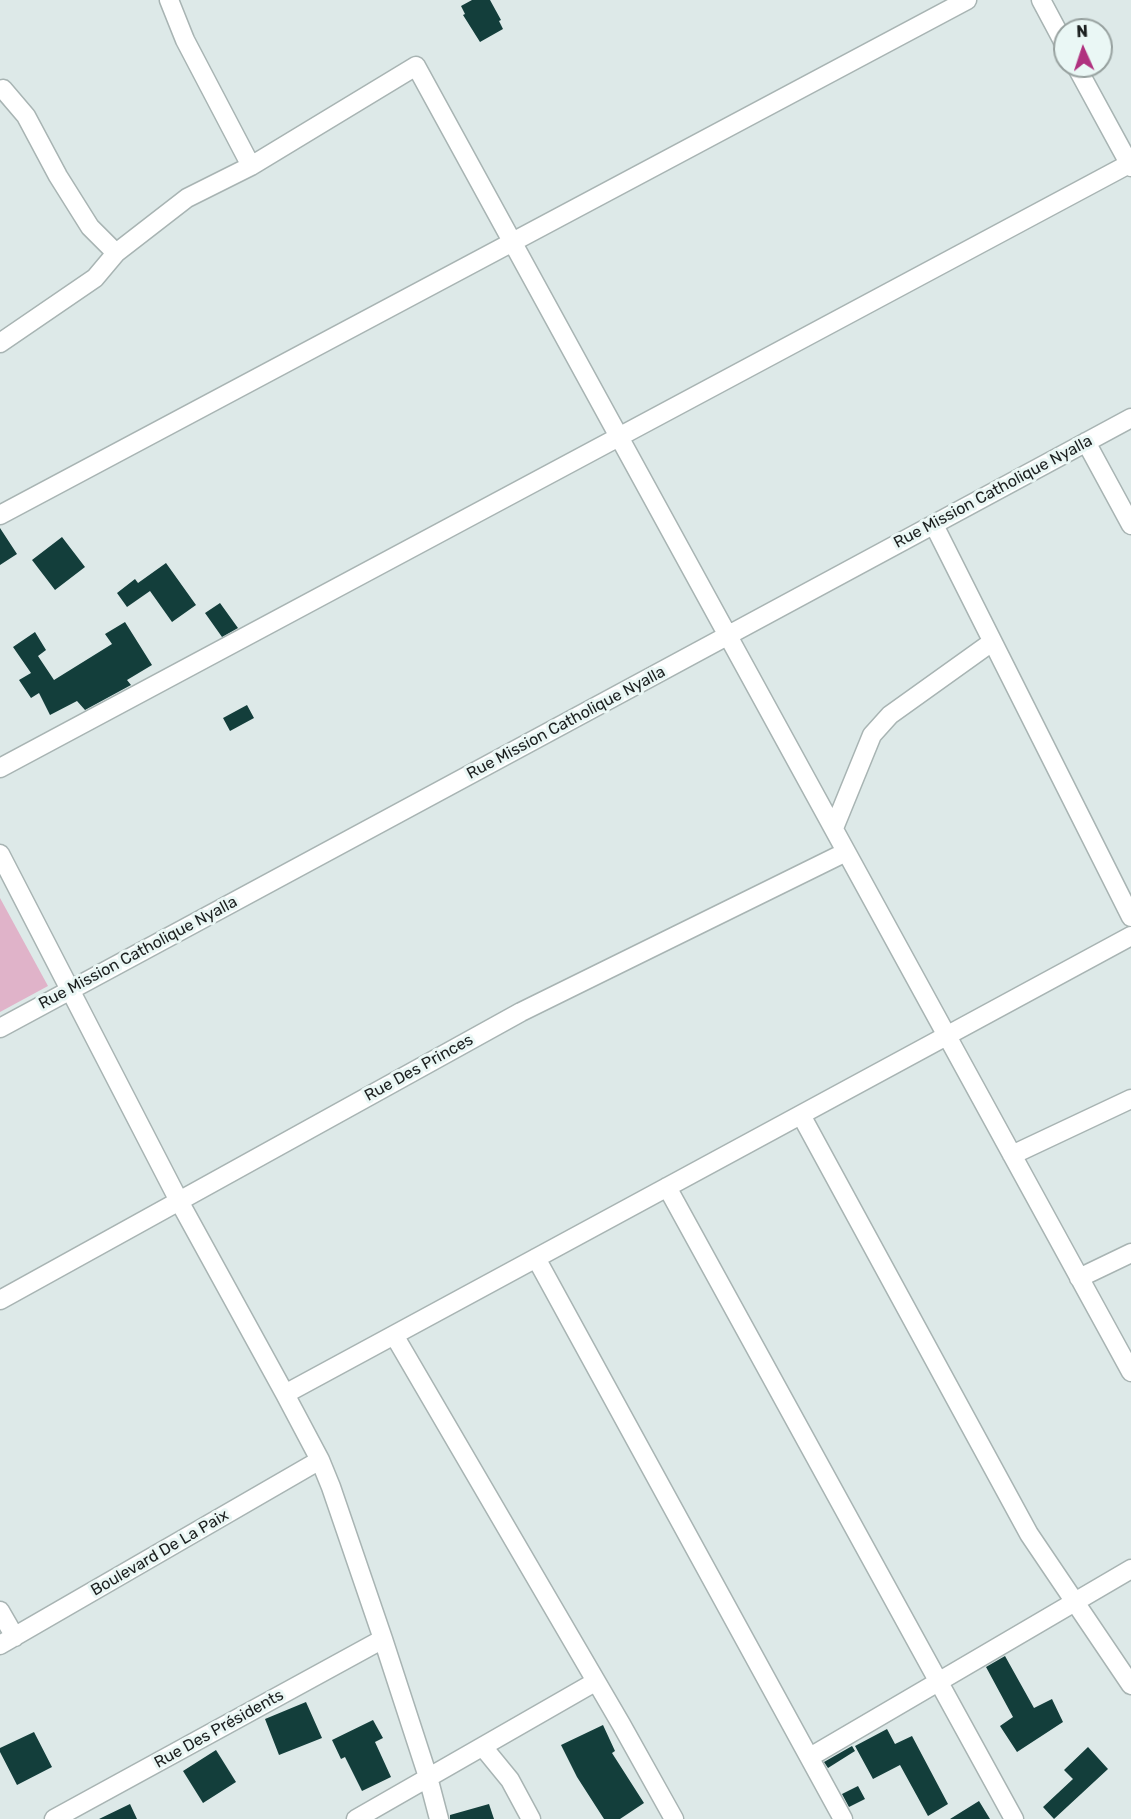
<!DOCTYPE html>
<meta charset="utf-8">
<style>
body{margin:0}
#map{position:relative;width:1131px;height:1819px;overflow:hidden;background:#dde9e8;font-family:Rubik,sans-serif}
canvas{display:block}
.north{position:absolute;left:1053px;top:18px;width:60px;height:60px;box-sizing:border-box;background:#eaf7f5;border:2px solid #97a19f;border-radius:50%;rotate:357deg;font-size:16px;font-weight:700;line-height:24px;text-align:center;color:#1b1f1f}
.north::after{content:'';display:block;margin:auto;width:21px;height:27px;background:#b0317f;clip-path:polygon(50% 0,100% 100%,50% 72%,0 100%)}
</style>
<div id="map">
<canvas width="1131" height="1819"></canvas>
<div class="north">N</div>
</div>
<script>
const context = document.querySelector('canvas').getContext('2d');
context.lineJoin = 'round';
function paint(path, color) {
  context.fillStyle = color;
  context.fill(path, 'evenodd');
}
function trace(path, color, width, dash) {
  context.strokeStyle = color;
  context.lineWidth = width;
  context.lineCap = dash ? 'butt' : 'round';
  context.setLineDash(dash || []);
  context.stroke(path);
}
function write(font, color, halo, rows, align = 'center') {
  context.font = font + ' Rubik,sans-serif';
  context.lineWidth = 6;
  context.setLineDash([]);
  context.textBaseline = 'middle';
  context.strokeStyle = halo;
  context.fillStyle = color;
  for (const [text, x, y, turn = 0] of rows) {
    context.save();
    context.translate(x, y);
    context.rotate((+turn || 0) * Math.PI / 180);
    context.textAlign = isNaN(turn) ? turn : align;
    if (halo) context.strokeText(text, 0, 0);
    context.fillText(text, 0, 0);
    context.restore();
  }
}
paint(new Path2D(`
 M 0,898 L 48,986 L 0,1012 Z`), '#e0b3c9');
paint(new Path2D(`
 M 472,0 L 490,0 L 501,20 L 499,21 L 503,29 L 480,42 L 463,15 L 465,14 L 461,6 Z
 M 0,528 L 17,554 L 0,565 Z
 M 62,537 L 85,567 L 55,590 L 32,560 Z
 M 166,563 L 196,605 L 172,622 L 150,591 L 127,607 L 117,593 L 135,579 L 138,583 Z
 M 220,603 L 238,628 L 222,637 L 205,613 Z
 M 125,622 L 152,665 L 127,680 L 131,685 L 85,710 L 77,701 L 50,715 L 39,693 L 31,698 L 19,680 L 31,673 L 13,647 L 35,632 L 46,650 L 38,656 L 54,680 L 112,644 L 105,634 Z
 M 247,705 L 254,718 L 230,731 L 223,718 Z
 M 1005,1656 L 1034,1708 L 1052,1699 L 1063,1722 L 1017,1752 L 1000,1726 L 1013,1717 L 986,1667 Z
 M 306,1702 L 322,1738 L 279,1755 L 265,1719 Z
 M 373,1720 L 383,1738 L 375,1742 L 391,1777 L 362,1791 L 345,1757 L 341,1759 L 332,1740 Z
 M 603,1725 L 615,1751 L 612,1753 L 644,1803 L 620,1819 L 604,1819 L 577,1777 L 561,1745 Z
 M 887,1729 L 895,1744 L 912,1736 L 948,1804 L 928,1816 L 900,1765 L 873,1779 L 855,1746 Z
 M 34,1732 L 52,1767 L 17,1785 L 0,1752 L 0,1748 Z
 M 852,1746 L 855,1751 L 828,1768 L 824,1762 Z
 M 1088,1747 L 1108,1769 L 1054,1819 L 1043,1807 L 1073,1779 L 1064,1770 Z
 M 216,1750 L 236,1782 L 203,1803 L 183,1771 Z
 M 858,1786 L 865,1799 L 849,1807 L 842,1794 Z
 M 979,1801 L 990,1819 L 950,1819 Z
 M 130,1804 L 137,1819 L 99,1819 Z
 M 489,1804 L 494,1819 L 450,1819 L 450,1815 Z`), '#133e3b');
const minor = new Path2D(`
 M 169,0 L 185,40 L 251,166
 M 1041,0 L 1065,45
 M 1076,66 L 1131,167
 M 3,89 L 26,116 L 58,176 L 90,227 L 116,253
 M 0,343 L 95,278 L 116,253 L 187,198 L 251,166 L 416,66 L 1131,1372
 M 1086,442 L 1131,525
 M 0,515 L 967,0
 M 934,525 L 1131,917
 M 0,768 L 1129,164
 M 834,828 L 872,735 L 890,715 L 992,642
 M 0,854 L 179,1201 L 285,1394 L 320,1460 L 331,1487 L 383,1639 L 428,1777 L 439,1819
 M 0,1028 L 1131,418
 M 801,1115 L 1029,1534 L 1131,1685
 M 1012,1155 L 1131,1099
 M 667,1187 L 1014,1819
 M 536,1258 L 843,1819
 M 1079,1278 L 1131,1253
 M 0,1300 L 521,1012 L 846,852
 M 394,1335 L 621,1724 L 674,1819
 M 285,1394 L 1131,936
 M 0,1611 L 15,1637
 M 0,1645 L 320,1460
 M 483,1747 L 510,1780 L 531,1819
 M 810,1757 L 1131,1569
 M 54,1819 L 383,1639
 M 356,1819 L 595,1682`);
trace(minor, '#a8b4b3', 21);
trace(minor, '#fff', 18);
write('16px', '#1b1f1f', '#eaf7f5', [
 ["Rue Mission Catholique Nyalla",993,492,-28],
 ["Rue Mission Catholique Nyalla",566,723,-28],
 ["Rue Mission Catholique Nyalla",138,953,-28],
 ["Rue Des Princes",419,1068,-29],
 ["Boulevard De La Paix",160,1553,-30],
 ["Rue Des Présidents",219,1729,-29]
]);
</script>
